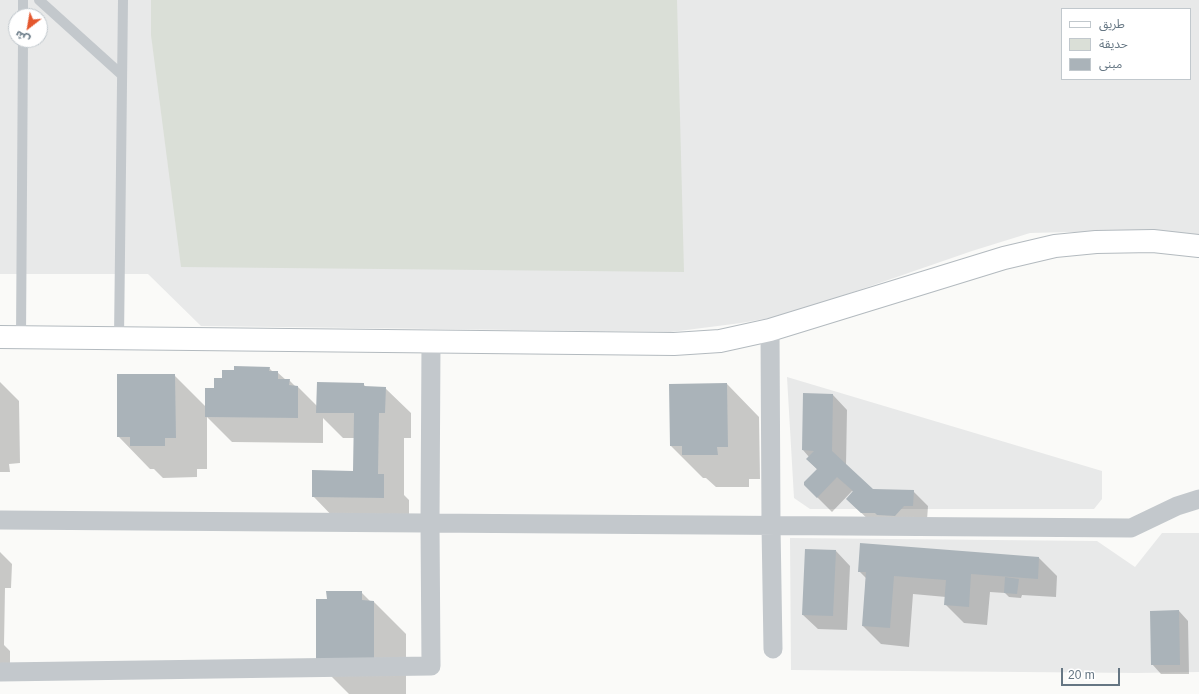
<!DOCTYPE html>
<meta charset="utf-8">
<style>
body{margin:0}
#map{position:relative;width:1199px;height:694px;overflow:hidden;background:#fafaf8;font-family:Arial,"Noto Sans Arabic",sans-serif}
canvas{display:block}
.legend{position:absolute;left:1061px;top:8px;width:130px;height:72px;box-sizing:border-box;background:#fff;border:1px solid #c1c8cd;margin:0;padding:5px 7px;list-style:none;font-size:12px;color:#657683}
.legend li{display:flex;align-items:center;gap:8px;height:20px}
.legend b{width:20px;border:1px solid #c1c8cd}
.north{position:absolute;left:8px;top:8px;width:40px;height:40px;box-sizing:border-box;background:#fff;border:1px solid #c1c8cd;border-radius:50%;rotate:211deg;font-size:11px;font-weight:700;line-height:16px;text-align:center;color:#657683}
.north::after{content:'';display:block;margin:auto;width:14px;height:18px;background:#e4572e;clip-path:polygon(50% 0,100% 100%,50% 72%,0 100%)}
.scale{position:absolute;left:1061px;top:668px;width:59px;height:18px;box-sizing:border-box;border:2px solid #657683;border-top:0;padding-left:5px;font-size:12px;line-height:14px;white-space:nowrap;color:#657683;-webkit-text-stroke:3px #fff;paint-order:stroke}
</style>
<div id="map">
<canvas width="1199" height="694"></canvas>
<ul class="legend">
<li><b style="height:5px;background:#fff"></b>طريق</li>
<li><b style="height:11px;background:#dadfd7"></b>حديقة</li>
<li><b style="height:11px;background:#aab3b9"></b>مبنى</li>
</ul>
<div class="north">ش</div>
<div class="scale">20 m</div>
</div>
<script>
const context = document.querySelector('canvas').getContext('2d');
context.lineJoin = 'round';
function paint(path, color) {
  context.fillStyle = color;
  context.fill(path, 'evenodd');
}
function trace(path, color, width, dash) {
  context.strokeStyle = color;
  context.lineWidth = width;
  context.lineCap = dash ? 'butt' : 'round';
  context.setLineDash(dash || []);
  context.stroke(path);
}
paint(new Path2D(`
 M 0,0 L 1199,0 L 1199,237 L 1165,234 L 1071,232 L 1030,233 L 972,251 L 787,315 L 741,323 L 671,332 L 201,326 L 148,274 L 0,274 ZM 1062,9 L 1190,9 L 1190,79 L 1062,79 ZM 16,16 L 40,16 L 40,40 L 16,40 Z
 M 787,377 L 1102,471 L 1102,499 L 1094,509 L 810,509 L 794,498 Z
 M 1162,533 L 1199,533 L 1199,672 L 1137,673 L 791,670 L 790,538 L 1097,541 L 1135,567 Z`), '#e8e9e9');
paint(new Path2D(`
 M 151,0 L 677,0 L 684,272 L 181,267 L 151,35 Z`), '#dadfd7');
paint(new Path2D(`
 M 269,368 L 273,372 L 277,372 L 286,380 L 289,380 L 295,386 L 298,387 L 317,406 L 363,384 L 367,388 L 385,388 L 411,413 L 411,438 L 404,438 L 404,495 L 409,500 L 409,523 L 338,522 L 313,496 L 354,472 L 354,438 L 343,438 L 323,418 L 323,443 L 232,442 L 207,417 L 207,469 L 197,469 L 197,477 L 163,478 L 154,469 L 150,469 L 118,436 L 174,375 L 206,407 L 215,389 L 223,379 Z
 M 0,382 L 19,401 L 20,463 L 9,464 L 10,472 L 0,472 Z
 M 727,384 L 759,417 L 760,479 L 749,479 L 749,487 L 716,487 L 706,478 L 703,478 L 671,446 Z
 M 804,394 L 833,395 L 847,410 L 846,466 L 872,490 L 913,491 L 928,506 L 927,520 L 876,527 L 847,499 L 854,492 L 852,491 L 832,512 L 805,485 L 818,470 L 807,459 L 809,457 L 803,450 Z
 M 836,551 L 850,566 L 847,630 L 818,629 L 803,615 Z
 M 0,552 L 12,564 L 11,588 L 5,588 L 4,645 L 10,651 L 10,673 L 0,673 Z
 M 1039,558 L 1057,576 L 1056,597 L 1022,595 L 1021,598 L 1009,597 L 1005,593 L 990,592 L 987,625 L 964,623 L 945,604 L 946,597 L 913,594 L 909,647 L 881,644 L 863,626 L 866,578 L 859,571 Z
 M 361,592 L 371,602 L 374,602 L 406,634 L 406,694 L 349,694 L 317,662 Z
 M 1179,611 L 1188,621 L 1189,674 L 1161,674 L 1152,664 Z`), '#0003');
paint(new Path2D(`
 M 234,366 L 270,367 L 269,371 L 278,371 L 278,379 L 290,379 L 289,385 L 298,386 L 298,418 L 205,417 L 205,388 L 214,388 L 214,378 L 222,378 L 222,370 L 234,370 Z
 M 117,374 L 175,374 L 176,438 L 165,438 L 165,446 L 130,446 L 130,437 L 117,437 Z
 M 317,382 L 364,383 L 364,386 L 386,387 L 385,413 L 379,413 L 378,474 L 384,474 L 384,498 L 312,497 L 312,470 L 353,471 L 354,413 L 316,413 Z
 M 727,383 L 728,447 L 717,447 L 718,455 L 682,455 L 682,446 L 670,446 L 669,384 Z
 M 803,393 L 833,394 L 832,451 L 873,489 L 914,490 L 913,506 L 904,506 L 895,516 L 877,515 L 875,513 L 861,513 L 846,499 L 853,491 L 837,477 L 817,498 L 804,485 L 804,482 L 817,469 L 806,459 L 814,451 L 802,450 Z
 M 860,543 L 1039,557 L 1038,579 L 971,574 L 969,607 L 944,605 L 946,580 L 894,576 L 890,628 L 862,626 L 866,572 L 858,572 Z
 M 805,549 L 836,550 L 833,616 L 802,615 Z
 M 1005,577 L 1019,579 L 1017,594 L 1004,593 Z
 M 326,591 L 362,591 L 362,600 L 374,601 L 374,663 L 316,663 L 316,599 L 327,599 Z
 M 1179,610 L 1180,665 L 1151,665 L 1150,611 Z`), '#aab3b9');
const secondary = new Path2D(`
 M 0,337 L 674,344 L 720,341 L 770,330 L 1004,258 L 1055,246 L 1096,242 L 1153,241 L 1199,246`);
trace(secondary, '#b3babf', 24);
trace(new Path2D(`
 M 39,0 L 122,75
 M 23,16 L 23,0
 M 21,337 L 23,40
 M 119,338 L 123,0`), '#c3c8cc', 10);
trace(new Path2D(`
 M 770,330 L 771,525 L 773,649
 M 0,520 L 1131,528 L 1177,506 L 1199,499
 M 0,672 L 431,666 L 430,523 L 431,342`), '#c3c8cc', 19);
trace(secondary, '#fff', 22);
</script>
